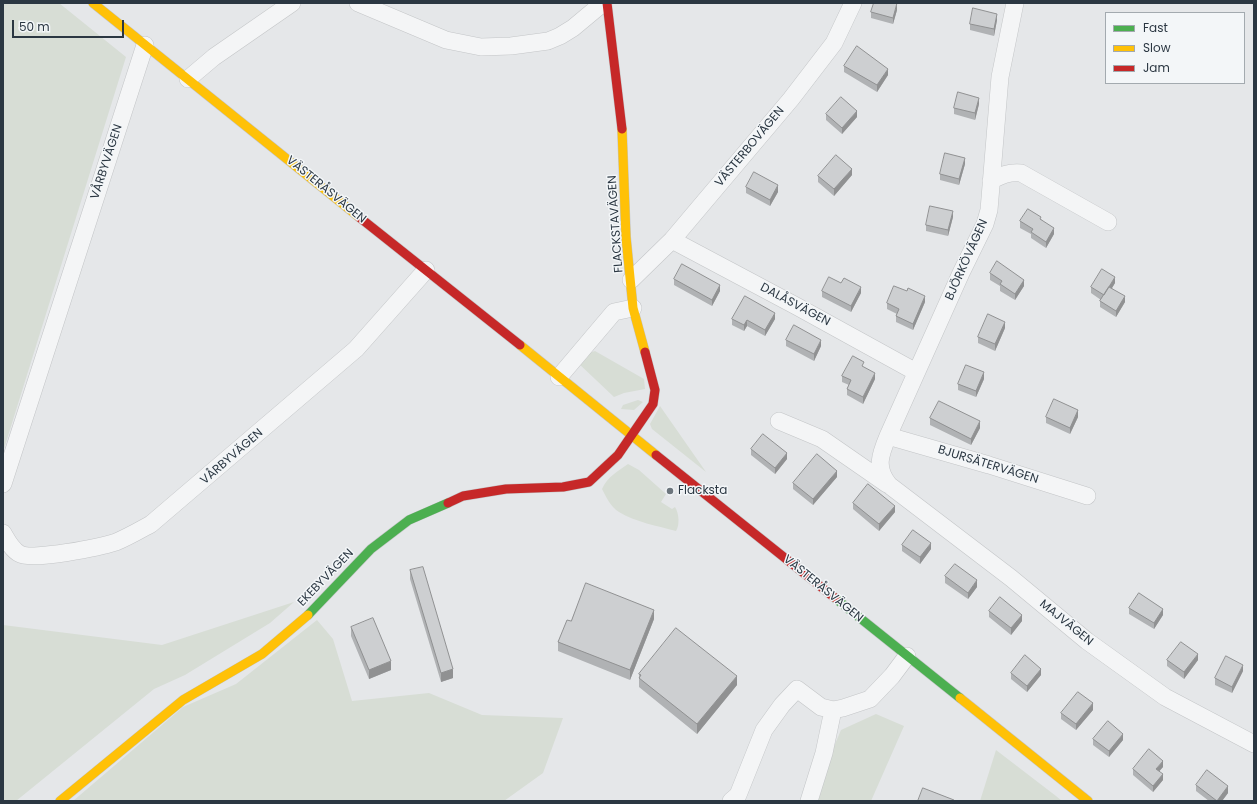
<!DOCTYPE html>
<meta charset="utf-8">
<style>
body{margin:0}
#map{position:relative;width:1257px;height:804px;overflow:hidden;background:#e5e7e9;font-family:Poppins,sans-serif}
canvas{display:block}
.frame{position:absolute;inset:0;border:4px solid #2b3742;pointer-events:none}
.legend{position:absolute;left:1105px;top:12px;width:140px;height:72px;box-sizing:border-box;background:#f3f6f8;border:1px solid #a3aaaf;margin:0;padding:5px 7px;list-style:none;font-size:12px;color:#2b3742}
.legend li{display:flex;align-items:center;gap:8px;height:20px}
.legend b{width:20px;border:1px solid #a3aaaf}
.scale{position:absolute;left:12px;top:20px;width:112px;height:18px;box-sizing:border-box;border:2px solid #2b3742;border-top:0;padding-left:5px;font-size:12px;line-height:14px;white-space:nowrap;color:#2b3742;-webkit-text-stroke:3px #f3f6f8;paint-order:stroke}
</style>
<div id="map">
<canvas width="1257" height="804"></canvas>
<div class="frame"></div>
<ul class="legend">
<li><b style="height:5px;background:#4caf50"></b>Fast</li>
<li><b style="height:5px;background:#ffc107"></b>Slow</li>
<li><b style="height:5px;background:#c62828"></b>Jam</li>
</ul>
<div class="scale">50 m</div>
</div>
<script>
const context = document.querySelector('canvas').getContext('2d');
context.lineJoin = 'round';
function paint(path, color) {
  context.fillStyle = color;
  context.fill(path, 'evenodd');
}
function trace(path, color, width, dash) {
  context.strokeStyle = color;
  context.lineWidth = width;
  context.lineCap = dash ? 'butt' : 'round';
  context.setLineDash(dash || []);
  context.stroke(path);
}
function write(font, color, halo, rows, align = 'center') {
  context.font = font + ' Poppins,sans-serif';
  context.lineWidth = 3;
  context.setLineDash([]);
  context.textBaseline = 'middle';
  context.strokeStyle = halo;
  context.fillStyle = color;
  for (const [text, x, y, turn = 0] of rows) {
    context.save();
    context.translate(x, y);
    context.rotate((+turn || 0) * Math.PI / 180);
    context.textAlign = isNaN(turn) ? turn : align;
    if (halo) context.strokeText(text, 0, 0);
    context.fillText(text, 0, 0);
    context.restore();
  }
}
paint(new Path2D(`
 M 3,3 L 59,3 L 126,57 L 3,452 Z
 M 595,351 L 644,379 L 645,389 L 624,393 L 614,397 L 577,362 L 578,357 Z
 M 638,400 L 643,402 L 634,410 L 621,409 L 623,405 Z
 M 660,406 L 706,472 L 652,429 L 650,424 Z
 M 628,464 L 639,470 L 666,494 L 661,502 L 672,509 L 675,507 C 679,513 680,525 676,531 C 658,526 635,522 619,512 C 611,507 606,497 602,489 C 608,476 617,472 628,464 Z
 M 294,602 L 270,623 L 185,675 L 154,689 L 16,801 L 3,801 L 3,625 L 162,645 Z
 M 317,620 L 333,639 L 352,701 L 429,693 L 482,715 L 563,718 L 543,773 L 504,801 L 73,801 L 183,707 L 236,684 Z
 M 876,714 L 904,726 L 871,801 L 814,801 L 824,770 L 841,730 Z
 M 996,750 L 1056,796 L 1062,801 L 980,801 Z`), '#d7ddd5');
const street = new Path2D(`
 M 358,3 L 446,40 L 481,47 L 511,46 L 548,41 L 560,36 L 573,28 L 603,3
 M 1015,3 L 1000,77 L 989,210 L 985,224 L 961,273 L 888,436 C 880,455 875,468 889,485 L 1011,578 L 1087,641 L 1165,697 L 1254,744
 M 188,79 L 214,57 L 292,3
 M 991,181 C 1001,175 1009,172 1021,173 L 1108,222
 M 672,240 L 798,307 L 916,372
 M 631,280 L 672,240 L 791,99 L 834,43 L 853,3
 M 559,377 L 614,312 L 633,308
 M 779,421 L 822,439 L 887,484
 M 888,436 L 989,465 L 1087,496
 M 3,484 L 145,45
 M 3,533 C 7,540 12,550 20,554 C 32,561 101,547 116,542 C 128,537 140,530 151,524 L 356,349 L 426,270
 M 731,801 L 738,795 L 764,730 L 782,705 L 797,689 L 821,707 L 833,710 L 843,708 L 870,699 L 892,676 L 907,656
 M 809,801 L 824,753 L 833,710`);
const fast = new Path2D(`
 M 835,598 L 960,698
 M 308,615 L 371,549 L 409,520 L 448,503`);
const slow = new Path2D(`
 M 93,3 L 359,217
 M 622,129 L 626,237 L 633,308 L 645,352
 M 520,345 L 656,455
 M 960,698 L 1088,801
 M 60,801 L 183,700 L 262,654 L 308,615`);
const jam = new Path2D(`
 M 607,3 L 622,129
 M 359,217 L 520,345
 M 656,455 L 835,598
 M 448,503 L 463,496 L 506,489 L 563,487 L 589,482 L 618,455 L 653,404 L 655,390 L 645,352`);
trace(street, '#c3c5c7', 18);
trace(fast, '#c3c5c7', 10);
trace(slow, '#c3c5c7', 10);
trace(jam, '#c3c5c7', 10);
trace(street, '#f4f5f6', 17);
trace(fast, '#4caf50', 9);
trace(slow, '#ffc107', 9);
trace(jam, '#c62828', 9);
paint(new Path2D(`
 M 897,10 L 893,24 L 871,18 L 871,12 Z
 M 997,20 L 994,36 L 970,30 L 970,24 Z
 M 844,66 L 888,75 L 877,92 L 844,72 Z
 M 979,104 L 975,120 L 954,114 L 954,108 Z
 M 826,114 L 857,117 L 842,134 L 826,120 Z
 M 965,164 L 959,185 L 940,180 L 940,174 Z
 M 852,175 L 834,196 L 818,182 L 818,176 Z
 M 746,187 L 778,192 L 770,206 L 746,193 Z
 M 953,217 L 948,236 L 926,231 L 926,225 Z
 M 1041,219 L 1054,234 L 1046,248 L 1031,238 L 1031,234 L 1020,228 L 1020,221 Z
 M 990,273 L 1024,286 L 1015,300 L 1000,291 L 1000,286 L 990,280 Z
 M 674,279 L 720,291 L 712,306 L 674,285 Z
 M 1115,283 L 1112,288 L 1125,302 L 1116,317 L 1100,307 L 1100,301 L 1101,300 L 1091,293 L 1091,287 Z
 M 822,291 L 861,293 L 851,312 L 822,297 Z
 M 925,302 L 913,330 L 896,322 L 896,316 L 897,314 L 887,309 L 887,303 Z
 M 732,319 L 775,319 L 765,336 L 747,326 L 744,331 L 732,325 Z
 M 1005,328 L 995,351 L 978,343 L 978,337 Z
 M 786,340 L 821,346 L 814,361 L 786,346 Z
 M 864,367 L 875,379 L 863,404 L 847,395 L 847,389 L 849,385 L 842,382 L 842,376 Z
 M 984,379 L 976,397 L 958,390 L 958,384 Z
 M 1046,417 L 1078,417 L 1070,434 L 1046,423 Z
 M 930,418 L 980,428 L 971,445 L 930,425 Z
 M 751,449 L 787,459 L 775,474 L 751,455 Z
 M 837,477 L 813,505 L 793,489 L 793,483 Z
 M 853,503 L 895,512 L 879,531 L 853,509 Z
 M 902,545 L 931,549 L 920,564 L 902,551 Z
 M 410,570 L 453,678 L 441,682 L 410,579 Z
 M 945,576 L 977,587 L 968,599 L 945,583 Z
 M 1129,608 L 1163,615 L 1154,629 L 1129,614 Z
 M 989,611 L 1022,621 L 1011,635 L 989,617 Z
 M 654,619 L 630,680 L 558,651 L 558,642 L 571,621 Z
 M 351,627 L 391,670 L 369,679 L 351,636 Z
 M 1167,660 L 1198,660 L 1184,679 L 1167,666 Z
 M 1243,671 L 1232,693 L 1215,685 L 1215,678 Z
 M 1011,673 L 1041,675 L 1027,692 L 1011,679 Z
 M 639,674 L 737,685 L 697,734 L 639,687 Z
 M 1093,710 L 1076,730 L 1061,719 L 1061,713 Z
 M 1093,739 L 1123,740 L 1109,757 L 1093,745 Z
 M 1163,767 L 1159,771 L 1163,780 L 1153,792 L 1133,775 L 1133,769 Z
 M 1196,785 L 1228,793 L 1222,801 L 1209,801 L 1196,791 Z`), '#b0b2b4');
paint(new Path2D(`
 M 897,3 L 897,10 L 893,24 L 893,18 Z
 M 997,14 L 997,20 L 994,36 L 994,29 Z
 M 888,69 L 888,75 L 877,92 L 877,85 Z
 M 979,98 L 979,104 L 975,120 L 975,113 Z
 M 857,111 L 857,117 L 842,134 L 842,128 Z
 M 965,158 L 965,164 L 959,185 L 959,179 Z
 M 852,169 L 852,175 L 834,196 L 834,189 Z
 M 778,185 L 778,192 L 770,206 L 770,200 Z
 M 953,211 L 953,217 L 948,236 L 948,230 Z
 M 1054,228 L 1054,234 L 1046,248 L 1046,242 Z
 M 1115,277 L 1115,283 L 1104,301 L 1104,295 Z
 M 1024,280 L 1024,286 L 1015,300 L 1015,294 Z
 M 720,285 L 720,291 L 712,306 L 712,300 Z
 M 861,287 L 861,293 L 851,312 L 851,306 Z
 M 925,296 L 925,302 L 913,330 L 913,324 Z
 M 1125,296 L 1125,302 L 1116,317 L 1116,311 Z
 M 775,313 L 775,319 L 765,336 L 765,330 Z
 M 747,320 L 747,326 L 744,331 L 744,325 Z
 M 1005,322 L 1005,328 L 995,351 L 995,344 Z
 M 821,340 L 821,346 L 814,361 L 814,354 Z
 M 984,372 L 984,379 L 976,397 L 976,391 Z
 M 875,373 L 875,379 L 863,404 L 863,397 Z
 M 1078,410 L 1078,417 L 1070,434 L 1070,428 Z
 M 980,421 L 980,428 L 971,445 L 971,439 Z
 M 787,453 L 787,459 L 775,474 L 775,468 Z
 M 837,471 L 837,477 L 813,505 L 813,499 Z
 M 895,506 L 895,512 L 879,531 L 879,524 Z
 M 931,543 L 931,549 L 920,564 L 920,557 Z
 M 977,580 L 977,587 L 968,599 L 968,593 Z
 M 1163,609 L 1163,615 L 1154,629 L 1154,623 Z
 M 654,610 L 654,619 L 630,680 L 630,670 Z
 M 1022,615 L 1022,621 L 1011,635 L 1011,628 Z
 M 1198,654 L 1198,660 L 1184,679 L 1184,672 Z
 M 391,661 L 391,670 L 369,679 L 369,670 Z
 M 1243,665 L 1243,671 L 1232,693 L 1232,687 Z
 M 453,669 L 453,678 L 441,682 L 441,673 Z
 M 1041,669 L 1041,675 L 1027,692 L 1027,686 Z
 M 737,676 L 737,685 L 697,734 L 697,724 Z
 M 1093,703 L 1093,710 L 1076,730 L 1076,724 Z
 M 1123,734 L 1123,740 L 1109,757 L 1109,751 Z
 M 1163,761 L 1163,767 L 1156,775 L 1156,769 Z
 M 1163,774 L 1163,780 L 1153,792 L 1153,786 Z
 M 1228,786 L 1228,793 L 1222,801 L 1217,801 Z`), '#909192');
const building = new Path2D(`
 M 874,3 L 897,3 L 893,18 L 871,12 Z
 M 973,8 L 997,14 L 994,29 L 970,24 Z
 M 857,46 L 888,69 L 877,85 L 844,66 Z
 M 958,92 L 979,98 L 975,113 L 954,108 Z
 M 841,97 L 857,111 L 842,128 L 826,114 Z
 M 945,153 L 965,158 L 959,179 L 940,174 Z
 M 836,155 L 852,169 L 834,189 L 818,176 Z
 M 754,172 L 778,185 L 770,200 L 746,187 Z
 M 930,206 L 953,211 L 948,230 L 926,225 Z
 M 1028,209 L 1041,217 L 1040,219 L 1054,228 L 1046,242 L 1031,232 L 1033,229 L 1020,221 Z
 M 997,261 L 1024,280 L 1015,294 L 1000,284 L 1002,281 L 990,273 Z
 M 682,264 L 720,285 L 712,300 L 674,279 Z
 M 1102,269 L 1115,277 L 1104,295 L 1091,287 Z
 M 829,277 L 841,283 L 844,278 L 861,287 L 851,306 L 822,291 Z
 M 894,286 L 907,291 L 908,288 L 925,296 L 913,324 L 896,316 L 899,309 L 887,303 Z
 M 1109,287 L 1125,296 L 1116,311 L 1100,301 Z
 M 745,296 L 775,313 L 765,330 L 747,320 L 744,325 L 732,319 Z
 M 988,314 L 1005,322 L 995,344 L 978,337 Z
 M 794,325 L 821,340 L 814,354 L 786,340 Z
 M 853,356 L 864,362 L 862,366 L 875,373 L 863,397 L 847,389 L 851,380 L 842,376 Z
 M 966,365 L 984,372 L 976,391 L 958,384 Z
 M 1054,399 L 1078,410 L 1070,428 L 1046,417 Z
 M 939,401 L 980,421 L 971,439 L 930,418 Z
 M 763,434 L 787,453 L 775,468 L 751,449 Z
 M 817,454 L 837,471 L 813,499 L 793,483 Z
 M 868,484 L 895,506 L 879,524 L 853,503 Z
 M 913,530 L 931,543 L 920,557 L 902,545 Z
 M 955,564 L 977,580 L 968,593 L 945,576 Z
 M 423,567 L 453,669 L 441,673 L 410,570 Z
 M 586,583 L 654,610 L 630,670 L 558,642 L 567,620 L 571,621 Z
 M 1139,593 L 1163,609 L 1154,623 L 1129,608 Z
 M 1000,597 L 1022,615 L 1011,628 L 989,611 Z
 M 373,618 L 391,661 L 369,670 L 351,627 Z
 M 676,628 L 737,676 L 697,724 L 639,678 L 641,675 L 639,674 Z
 M 1181,642 L 1198,654 L 1184,672 L 1167,660 Z
 M 1025,655 L 1041,669 L 1027,686 L 1011,673 Z
 M 1226,656 L 1243,665 L 1232,687 L 1215,678 Z
 M 1078,692 L 1093,703 L 1076,724 L 1061,713 Z
 M 1108,721 L 1123,734 L 1109,751 L 1093,739 Z
 M 1149,749 L 1163,761 L 1156,769 L 1163,774 L 1153,786 L 1133,769 Z
 M 1207,770 L 1228,786 L 1217,801 L 1196,785 Z
 M 923,788 L 954,800 L 953,801 L 918,801 Z`);
paint(building, '#cdcfd1');
trace(building, '#909192', 1);
for (const [x, y, r, color] of [
 [670,491,4,"#6c757c"]
]) {
  const dot = new Path2D();
  dot.arc(x, y, r, 0, 2 * Math.PI);
  context.fillStyle = color;
  context.fill(dot);
  trace(dot, '#f3f6f8', 1.5);
}
write('12px', '#2b3742', '#f3f6f8', [
 ["VÄSTERBOVÄGEN",750,147,-50],
 ["VÅRBYVÄGEN",107,162,-72],
 ["VÄSTERÅSVÄGEN",326,190,39],
 ["FLACKSTAVÄGEN",616,224,-94],
 ["BJÖRKÖVÄGEN",967,260,-66],
 ["DALÅSVÄGEN",795,305,28],
 ["VÅRBYVÄGEN",232,457,-41],
 ["BJURSÄTERVÄGEN",988,465,17],
 ["EKEBYVÄGEN",326,578,-46],
 ["VÄSTERÅSVÄGEN",823,589,39],
 ["MAJVÄGEN",1066,623,39]
]);
write('12px', '#2b3742', '#f3f6f8', [
 ["Flacksta",678,491]
], 'left');
</script>
